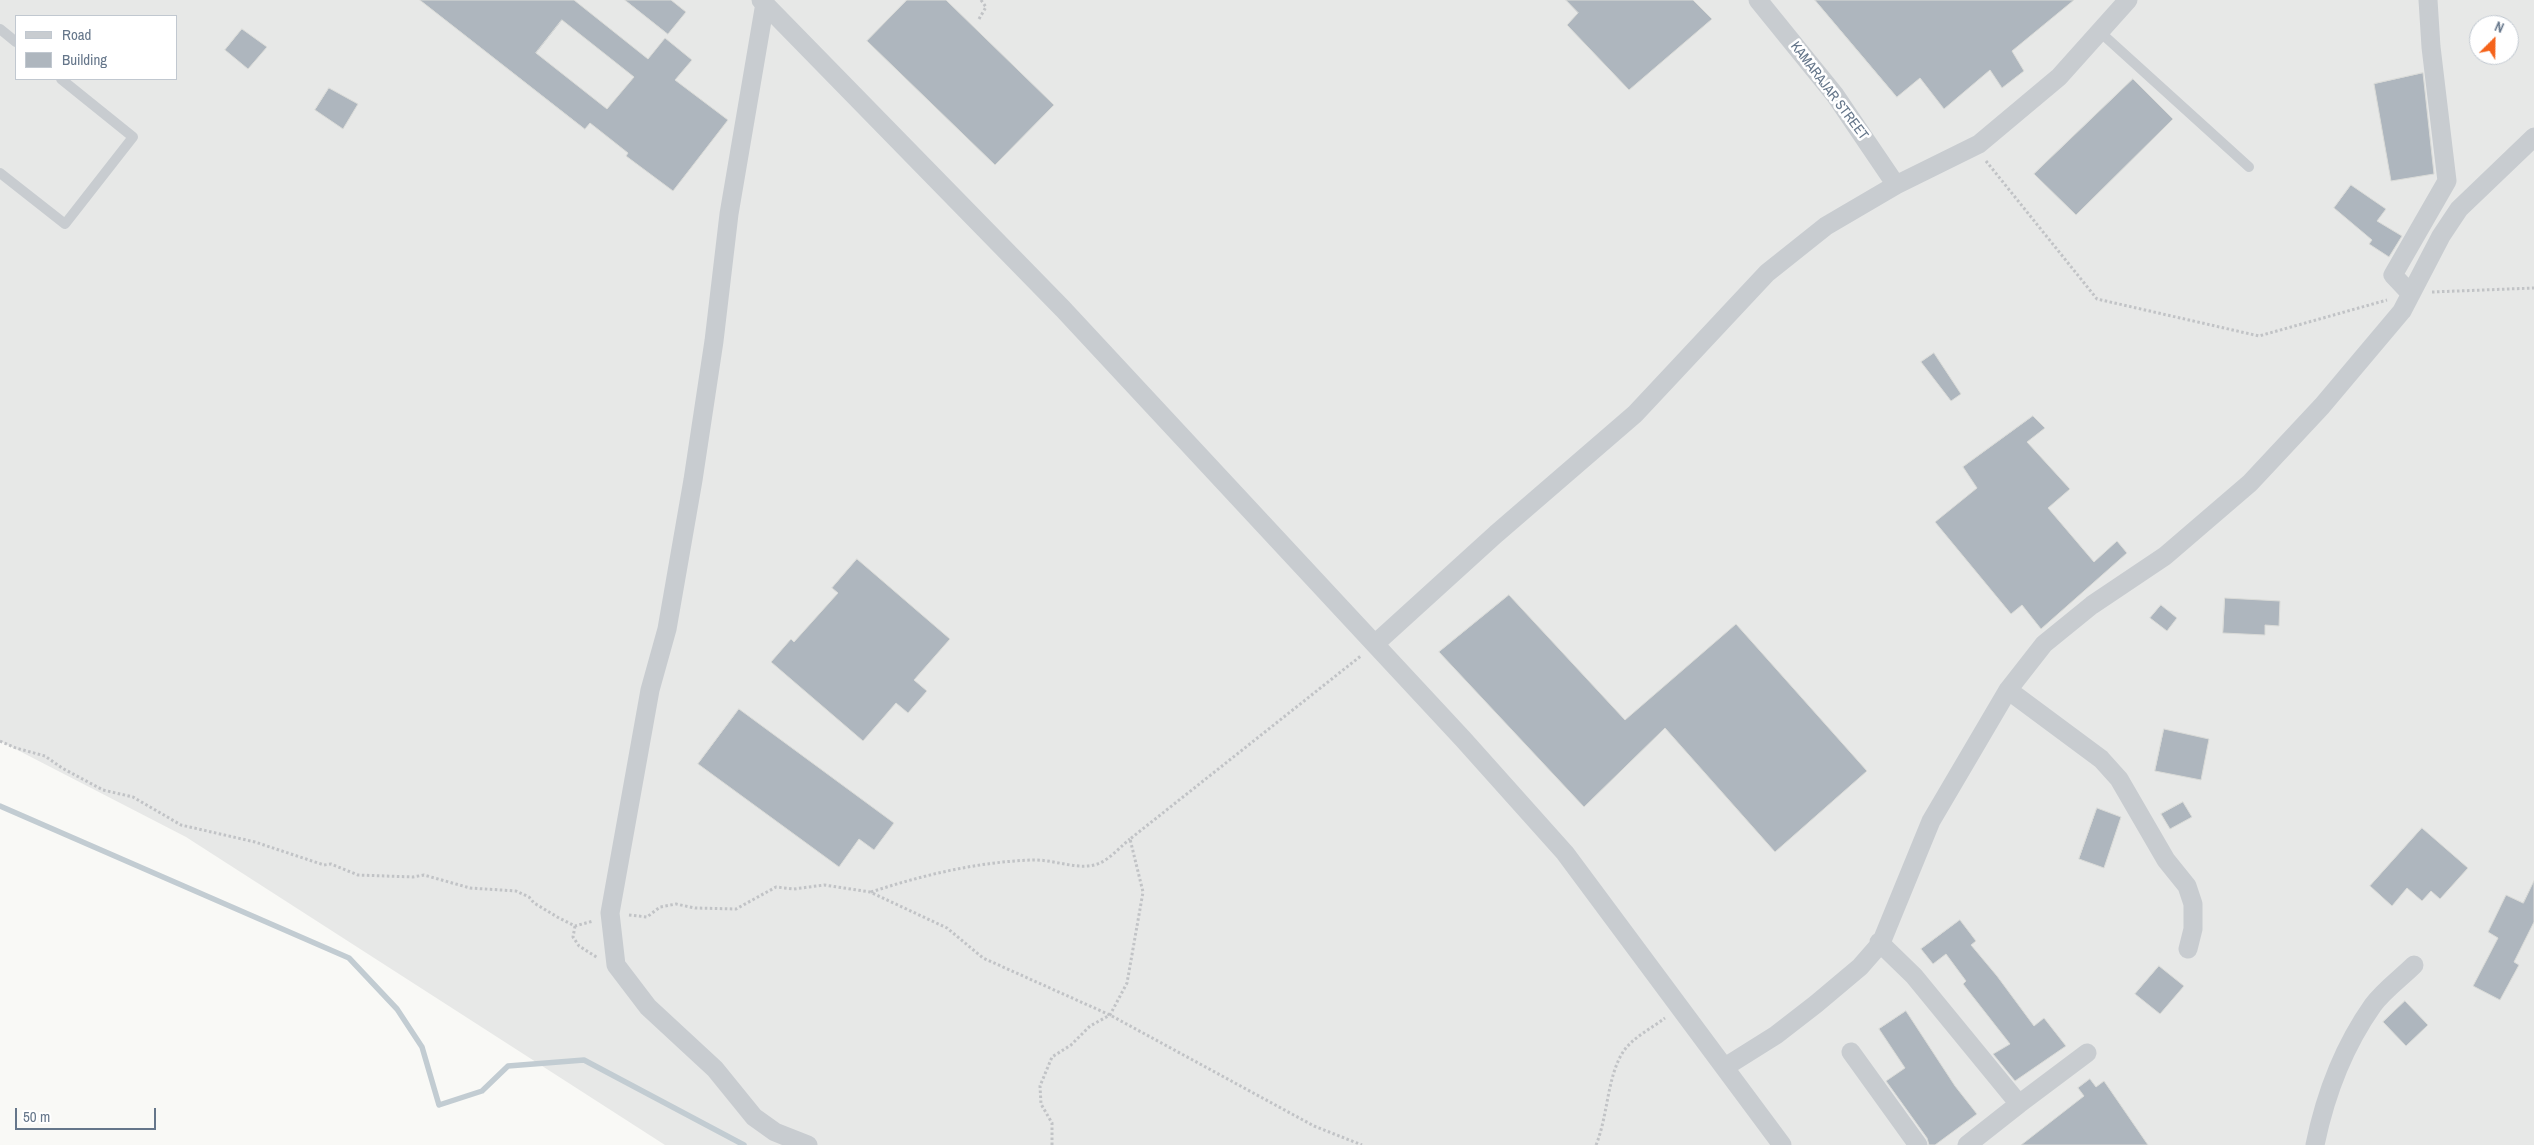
<!DOCTYPE html>
<style>
body{margin:0}
#map{position:relative;width:2534px;height:1145px;overflow:hidden;background:#f9f9f6;font-family:"Archivo Narrow",sans-serif}
canvas{display:block}
.legend{position:absolute;left:15px;top:15px;width:162px;height:65px;box-sizing:border-box;background:#fff;border:1px solid #c1c8d0;margin:0;padding:6px 9px;list-style:none;font-size:15px;color:#65768a}
.legend li{display:flex;align-items:center;gap:10px;height:25px}
.legend b{width:25px;border:1px solid #c1c8d0}
.north{position:absolute;left:2469px;top:15px;width:50px;height:50px;box-sizing:border-box;background:#fff;border:1px solid #c1c8d0;border-radius:50%;rotate:23deg;font-size:14px;font-weight:700;line-height:20px;text-align:center;color:#65768a}
.north::after{content:'';display:block;margin:auto;width:18px;height:22px;background:#f5631a;clip-path:polygon(50% 0,100% 100%,50% 72%,0 100%)}
.scale{position:absolute;left:15px;top:1108px;width:141px;height:22px;box-sizing:border-box;border:2px solid #65768a;border-top:0;padding-left:6px;font-size:15px;line-height:18px;white-space:nowrap;color:#65768a;-webkit-text-stroke:4px #fff;paint-order:stroke}
</style>
<div id="map">
<canvas width="2534" height="1145"></canvas>
<ul class="legend">
<li><b style="height:6px;background:#c8ccd0"></b>Road</li>
<li><b style="height:14px;background:#aeb6be"></b>Building</li>
</ul>
<div class="north">N</div>
<div class="scale">50 m</div>
</div>
<script>
const context = document.querySelector('canvas').getContext('2d');
context.lineJoin = 'round';
function paint(path, color) {
  context.fillStyle = color;
  context.fill(path, 'evenodd');
}
function trace(path, color, width, dash) {
  context.strokeStyle = color;
  context.lineWidth = width;
  context.lineCap = dash ? 'butt' : 'round';
  context.setLineDash(dash || []);
  context.stroke(path);
}
function write(font, color, halo, rows, align = 'center') {
  context.font = font + ' "Archivo Narrow",sans-serif';
  context.lineWidth = 5;
  context.setLineDash([]);
  context.textBaseline = 'middle';
  context.strokeStyle = halo;
  context.fillStyle = color;
  for (const [text, x, y, turn = 0] of rows) {
    context.save();
    context.translate(x, y);
    context.rotate((+turn || 0) * Math.PI / 180);
    context.textAlign = isNaN(turn) ? turn : align;
    if (halo) context.strokeText(text, 0, 0);
    context.fillText(text, 0, 0);
    context.restore();
  }
}
paint(new Path2D(`
 M 0,0 L 2534,0 L 2534,1145 L 665,1145 L 186,837 L 0,741 ZM 16,16 L 176,16 L 176,79 L 16,79 ZM 2479,25 L 2509,25 L 2509,55 L 2479,55 Z`), '#e7e8e7');
trace(new Path2D(`
 M 0,806 L 349,958 L 397,1009 L 422,1047 L 439,1105 L 482,1091 L 508,1066 L 584,1060 L 744,1145`), '#c2ccd2', 5.5);
const building = new Path2D(`
 M 420,0 L 574,0 L 648,59 L 665,38 L 692,60 L 675,80 L 728,120 L 673,191 L 626,156 L 628,153 L 590,123 L 585,129 ZM 562,20 L 634,77 L 607,109 L 536,53 Z
 M 625,0 L 671,0 L 686,12 L 668,34 Z
 M 907,0 L 946,0 L 1054,105 L 995,165 L 867,41 Z
 M 1566,0 L 1693,0 L 1712,19 L 1629,90 L 1567,25 L 1578,13 Z
 M 1815,0 L 2074,0 L 2012,51 L 2024,71 L 2002,88 L 1990,70 L 1944,109 L 1920,78 L 1897,97 Z
 M 242,29 L 267,47 L 248,69 L 225,50 Z
 M 2423,73 L 2434,174 L 2391,181 L 2374,84 Z
 M 2133,79 L 2173,119 L 2076,215 L 2034,174 Z
 M 329,88 L 358,104 L 343,129 L 315,110 Z
 M 2351,185 L 2386,209 L 2377,221 L 2402,236 L 2389,257 L 2369,244 L 2372,240 L 2334,208 Z
 M 1934,353 L 1961,394 L 1951,401 L 1921,362 Z
 M 2033,416 L 2045,428 L 2027,442 L 2070,489 L 2048,508 L 2094,562 L 2117,541 L 2127,553 L 2041,629 L 2022,605 L 2011,614 L 1935,522 L 1977,488 L 1963,467 Z
 M 857,559 L 950,639 L 914,680 L 927,691 L 908,713 L 896,703 L 863,741 L 771,662 L 791,639 L 794,642 L 838,593 L 832,588 Z
 M 1509,595 L 1625,720 L 1736,624 L 1867,771 L 1775,852 L 1665,728 L 1584,807 L 1439,652 Z
 M 2225,598 L 2280,601 L 2279,626 L 2265,625 L 2265,635 L 2223,633 Z
 M 2161,605 L 2177,618 L 2167,631 L 2150,618 Z
 M 739,709 L 894,823 L 874,850 L 859,839 L 839,867 L 698,764 Z
 M 2164,729 L 2209,739 L 2201,780 L 2155,771 Z
 M 2183,802 L 2192,817 L 2170,829 L 2161,814 Z
 M 2097,808 L 2121,817 L 2104,868 L 2079,859 Z
 M 2422,828 L 2468,868 L 2440,899 L 2431,891 L 2422,901 L 2407,888 L 2392,906 L 2370,886 Z
 M 2534,881 L 2534,922 L 2514,962 L 2519,965 L 2500,1000 L 2473,986 L 2498,938 L 2488,932 L 2506,895 L 2523,903 Z
 M 1960,920 L 1976,941 L 1971,945 L 1997,976 L 2034,1026 L 2044,1018 L 2066,1046 L 2015,1081 L 1993,1054 L 2010,1044 L 1963,984 L 1966,981 L 1946,954 L 1933,964 L 1921,949 Z
 M 2159,966 L 2184,986 L 2160,1014 L 2135,994 Z
 M 2405,1001 L 2428,1025 L 2406,1046 L 2383,1022 Z
 M 1906,1011 L 1955,1086 L 1977,1114 L 1935,1145 L 1929,1145 L 1927,1138 L 1886,1081 L 1905,1068 L 1879,1029 Z
 M 2090,1079 L 2096,1087 L 2104,1081 L 2148,1145 L 2021,1145 L 2084,1096 L 2078,1088 Z`);
paint(building, '#aeb6be');
trace(building, '#dadbd8', 1);
trace(new Path2D(`
 M 979,19 L 986,7 L 981,0
 M 1986,161 L 2097,299 L 2259,336 L 2387,300
 M 2432,292 L 2534,288
 M 0,741 L 16,748 L 45,756 L 62,768 L 103,790 L 133,797 L 181,825 L 255,842 L 324,865 L 331,864 L 358,875 L 413,877 L 424,875 L 470,888 L 516,891 L 529,897 L 534,903 L 559,918 L 575,926 L 593,921
 M 871,892 C 923,875 977,862 1032,860 C 1055,859 1080,872 1100,863 C 1111,858 1121,846 1130,839
 M 629,915 L 647,917 L 660,907 L 676,904 L 695,908 L 736,909 L 776,887 L 794,889 L 824,885 L 870,892 L 947,928 L 983,958 L 1110,1015 L 1314,1126 L 1362,1145
 M 575,926 L 573,937 L 579,946 L 598,958
 M 1052,1145 L 1052,1123 L 1041,1104 L 1040,1086 L 1052,1057 L 1071,1045 L 1090,1026 L 1110,1015 L 1127,983 L 1143,892 L 1130,839 L 1362,655
 M 1596,1145 C 1608,1116 1607,1077 1623,1052 C 1632,1038 1652,1028 1665,1018`), '#c1c3c6', 3, [2.5, 2.5]);
trace(new Path2D(`
 M 0,29 L 16,42
 M 2100,32 L 2249,167
 M 0,173 L 65,224 L 133,137 L 61,79`), '#c8ccd0', 10);
trace(new Path2D(`
 M 761,0 L 1063,309 L 1463,739 L 1565,853 L 1782,1145
 M 1758,0 L 1835,95 L 1896,185
 M 765,3 L 729,214 L 714,341 L 693,480 L 667,629 L 650,690 L 610,913 L 616,965 L 648,1007 L 715,1069 L 754,1117 L 775,1132 L 808,1145
 M 2410,293 L 2393,275 L 2447,181 L 2431,47 L 2428,0
 M 1376,643 L 1496,534 L 1635,414 L 1767,273 L 1826,226 L 1896,185 L 1979,144 L 2059,77 L 2128,0
 M 2008,690 L 2101,759 L 2119,779 L 2166,860 L 2187,886 L 2193,904 L 2193,929 L 2188,949
 M 1879,942 L 1914,976 L 2019,1104 L 1967,1145
 M 1851,1052 L 1918,1145
 M 1725,1067 L 1776,1035 L 1816,1004 L 1860,967 L 1881,943 L 1931,821 L 2008,690 L 2044,644 L 2092,605 L 2165,556 L 2250,483 L 2322,406 L 2402,311 L 2441,236 L 2459,209 L 2534,137
 M 2019,1104 L 2087,1053
 M 2315,1145 C 2325,1096 2344,1046 2373,1005 C 2384,990 2401,978 2414,965`), '#c8ccd0', 19);
write('14px', '#65768a', '#fff', [
 ["KAMARAJAR STREET",1829,91,53]
]);
</script>
